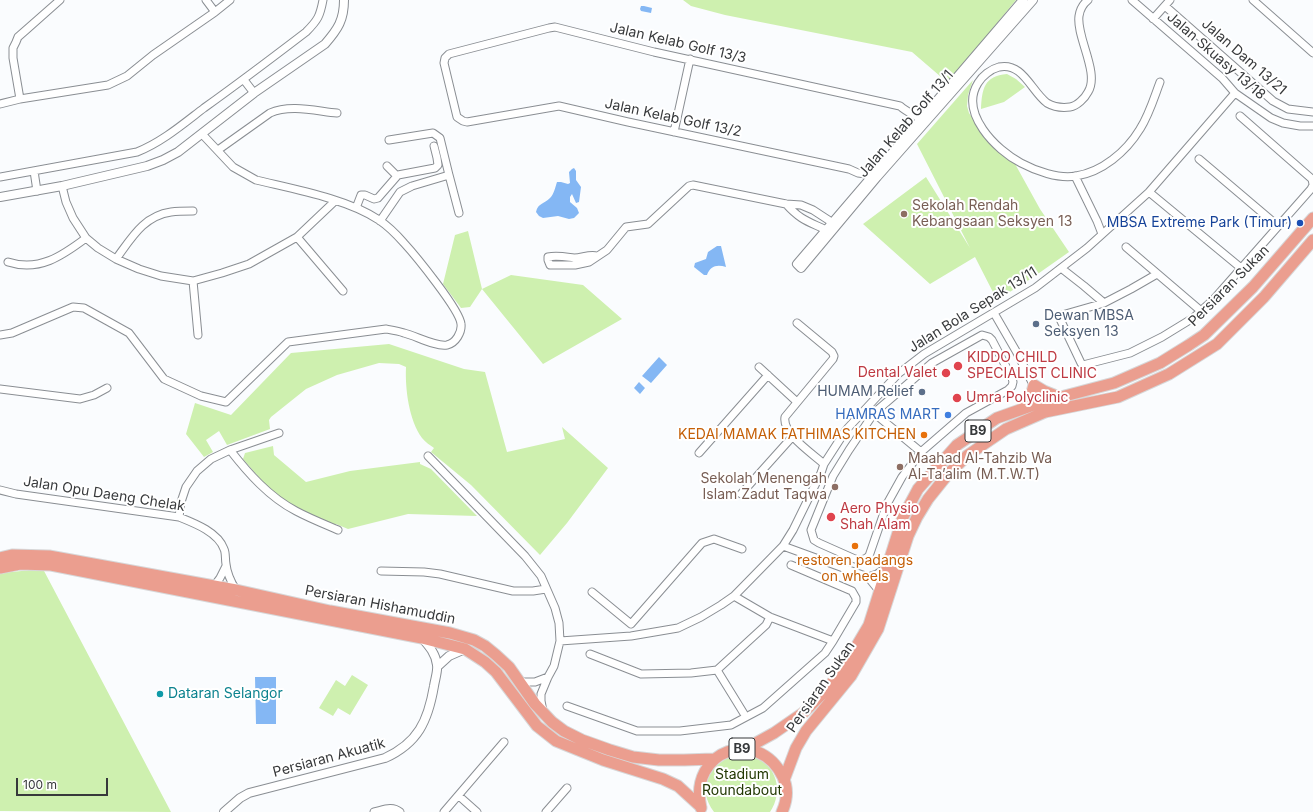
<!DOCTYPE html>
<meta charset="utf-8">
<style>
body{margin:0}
#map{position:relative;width:1313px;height:812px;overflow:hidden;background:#fafcfe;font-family:Inter,sans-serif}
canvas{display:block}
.scale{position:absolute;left:16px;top:778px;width:92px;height:18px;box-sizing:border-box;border:2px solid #37393b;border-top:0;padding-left:5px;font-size:12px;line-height:14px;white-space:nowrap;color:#37393b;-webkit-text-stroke:3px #fff;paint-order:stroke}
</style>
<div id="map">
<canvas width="1313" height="812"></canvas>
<div class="scale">100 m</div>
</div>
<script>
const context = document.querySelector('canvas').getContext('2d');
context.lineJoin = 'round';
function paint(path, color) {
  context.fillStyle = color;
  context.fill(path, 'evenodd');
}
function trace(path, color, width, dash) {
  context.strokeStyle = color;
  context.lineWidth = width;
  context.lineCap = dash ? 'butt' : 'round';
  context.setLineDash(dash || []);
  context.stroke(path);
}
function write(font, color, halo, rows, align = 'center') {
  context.font = font + ' Inter,sans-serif';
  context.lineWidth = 4;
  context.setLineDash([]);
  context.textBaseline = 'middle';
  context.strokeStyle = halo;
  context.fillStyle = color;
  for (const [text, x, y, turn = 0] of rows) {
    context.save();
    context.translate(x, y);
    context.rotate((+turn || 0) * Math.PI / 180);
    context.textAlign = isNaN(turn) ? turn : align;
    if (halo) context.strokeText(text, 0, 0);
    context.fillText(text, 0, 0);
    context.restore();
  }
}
paint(new Path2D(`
 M 683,0 L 1016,0 L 948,83 L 912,52 L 725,15 L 691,6 Z
 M 1007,74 L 1016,79 L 1025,87 L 1004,102 L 981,109 C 982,89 984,76 1007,74 Z
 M 973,80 L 968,95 L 967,106 L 969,113 L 981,131 L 1014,162 L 1040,209 L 1069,252 L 1032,278 L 997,300 L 975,257 L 930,284 L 863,224 L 926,177 L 970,248 L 917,144 Z
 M 468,231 L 482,289 L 511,275 L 583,285 L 622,319 L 543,364 L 482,289 L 470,307 L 461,308 L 443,284 L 455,235 Z
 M 389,344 L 464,369 L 485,372 L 507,452 L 565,439 L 562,427 L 608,468 L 567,523 L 540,555 L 471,485 L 431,452 L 434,448 C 430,445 425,442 422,438 C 409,420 405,389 406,367 L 399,364 L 379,363 L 337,375 L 306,389 L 271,417 L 269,420 L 270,429 L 227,445 L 219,431 L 206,440 L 213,452 L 204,457 L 186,434 L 195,403 L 231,415 L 291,353 Z
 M 273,446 L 274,455 L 306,482 L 350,471 L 420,462 L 420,464 L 431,469 L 477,516 L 408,514 L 348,529 L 336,524 L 334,526 L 289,505 L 269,489 L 243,459 L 245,453 Z
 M 43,569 L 171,812 L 0,811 L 0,573 Z
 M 352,675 L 368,685 L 350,715 L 338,708 L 333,716 L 319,708 L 336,680 L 345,686 Z
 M 734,755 C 740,755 746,754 752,756 C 777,764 784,792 770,812 L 714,812 C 696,788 709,765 734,755 Z`), '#cef0af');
paint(new Path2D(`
 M 641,6 L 644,6 L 652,8 L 651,13 L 641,11 L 640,9 Z
 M 574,168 L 576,171 L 576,180 L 581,187 L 579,202 L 576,203 L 572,194 L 570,197 L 570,202 L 577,208 L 579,213 L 574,218 L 569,219 L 558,216 L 543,218 L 539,216 L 536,212 C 538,203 544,204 550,198 C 554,194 555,188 557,182 L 561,182 L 568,184 L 570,183 L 569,172 L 572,169 Z
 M 717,246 L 721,246 L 726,267 C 717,264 710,266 707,275 L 704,275 L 694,267 L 695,263 L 706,259 L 708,252 Z
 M 659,357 L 667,365 L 651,383 L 642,376 Z
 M 639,382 L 645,388 L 640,394 L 634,388 Z
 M 255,677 L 276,677 L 276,724 L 256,724 Z`), '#84b7f4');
const minor = new Path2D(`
 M 206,0 L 215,12
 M 1088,0 C 1083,4 1080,9 1079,16 C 1076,37 1100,73 1088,92 C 1085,98 1077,106 1070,107 C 1063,108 1054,107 1047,103 C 1031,91 1023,62 999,67 C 991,69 982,76 978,83 C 959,113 996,150 1021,163 C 1036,171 1058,179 1076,176 C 1102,172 1126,152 1140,129 C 1149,115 1154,98 1160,82
 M 1132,0 L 1222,78 L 1235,93 L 1271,118 L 1283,123 L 1300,126 L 1313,126
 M 1253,0 L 1313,53
 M 1165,6 L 1273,101 L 1288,109 L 1313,112
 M 1153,19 L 1170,0
 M 244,80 L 254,93
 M 20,99 L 13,58 L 13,48 L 16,42 L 18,37 L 26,30 L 60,0
 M 0,104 L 20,99 L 108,85 L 127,76 L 153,55 L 215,12 L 230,0
 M 1240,116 L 1312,179 L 1313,184
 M 674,132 L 690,59
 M 218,150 L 270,113 C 290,104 316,111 337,113
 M 1199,159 L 1278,226
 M 387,166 L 397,176
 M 34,171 L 37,191
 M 449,175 L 459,213
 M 1075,176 L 1097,221 L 1102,234
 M 0,177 L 137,152 C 162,142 183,124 204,108 C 239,83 272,58 306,32 C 318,20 320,16 323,0
 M 877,177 L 874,175 L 858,173 L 849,169 L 628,122 L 559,106 L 467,122 L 463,121 L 457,117 L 444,63 L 445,58 L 449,54 L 549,28 L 555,27 L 654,52 L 900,106 C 908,113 917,116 925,122
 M 62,186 L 66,202 L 73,218 L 86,238 L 98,248 L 116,259 L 139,269 L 161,276 L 193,281 L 222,273 L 249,264 L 297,237 L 335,201
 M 1149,192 L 1241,268
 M 786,204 C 802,222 811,222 830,232
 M 356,208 L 361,195 L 365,195 L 374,199 L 378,198 L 398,175 L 435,168 L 438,165 L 437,158 L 434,146
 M 380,221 L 400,192 L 412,186 L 449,175 L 440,138 L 433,133 L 389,140
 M 297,237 L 343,291
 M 1126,247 L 1201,311
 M 597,256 C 589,254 582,258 574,258 C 566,257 557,255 548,257 L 548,260 L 550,265 L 575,265 L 589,262 L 607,250 L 626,227 L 648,224 L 689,186 L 693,185 L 786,204 L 801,205 L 813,210 L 836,225
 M 116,259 C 131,239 143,216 171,212 C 178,211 186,211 193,211
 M 8,262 C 39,272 62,256 86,238
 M 1061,268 L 1084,286 L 1104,303
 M 1157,274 L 1131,289 L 1104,303 L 1062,315 L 1060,319 L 1081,363 L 1083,365 L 1130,353 L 1162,337 L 1193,318 L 1214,299 L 1311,189 L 1313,185
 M 193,281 L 198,335
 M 994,313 L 1016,351 L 1042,402
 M 797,323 L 832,352 L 834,356 L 833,359 L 785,417 C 782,434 812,453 824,464
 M 0,335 L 12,333 L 73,307 L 84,308 L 129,333 L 164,379 L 201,396 L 226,402 L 288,342 L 386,329 C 392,330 399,331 404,333 C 416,336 436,347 447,345 C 456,343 462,332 461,324 C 460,310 415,255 404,243 C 397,235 388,226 379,220 C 348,199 293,189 256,180 L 233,167 L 202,134
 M 982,335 L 989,337 L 992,340 L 1012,378 L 1013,382 L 1012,386 L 1008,390 L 966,413 L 921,452 L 902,477 L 887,504 L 869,556 C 864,560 861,561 855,559 L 819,543 L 814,540 L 811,530 L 833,476 L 849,450 L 874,413 L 932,363 Z
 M 759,367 L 797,402
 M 1012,378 L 1025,369
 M 0,389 L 80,399 L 94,395 L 107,388
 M 874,413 L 921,452
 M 230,450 C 248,473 269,497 296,511 C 309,518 324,524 338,530
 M 699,453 L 768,375
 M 428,456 L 525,556 L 541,576 L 555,608 L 559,623 L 560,641 L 554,666 L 548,677 L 541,694 L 541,701 L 543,711
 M 0,490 L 16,494 L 179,517 C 194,523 218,532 224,549 C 226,553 225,559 226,564 C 227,574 231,582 236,590
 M 741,494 L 793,436
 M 179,517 L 181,502 L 186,487 L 197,471 L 211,459 L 230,450 L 279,433
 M 783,546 L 868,577 L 880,592
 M 381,571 L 424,572 L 440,574 L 513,591 L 533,591 L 546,589
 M 868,577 L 877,574 L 887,567
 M 214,586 L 220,578 L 226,566
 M 592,592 L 631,624
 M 734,596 L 770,617 L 833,641
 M 631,624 L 702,543 L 714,539 L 742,549
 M 560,641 L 631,636 L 678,628 L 701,617 L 721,605 L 734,596 L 783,546 L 793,530 L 821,473 L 824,464 L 846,430 L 898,374 L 924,354 L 1035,288 L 1087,248 L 1149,192 L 1235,93
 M 590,654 L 641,674 L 691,673 L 717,670 L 766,625 L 770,617
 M 717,670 L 746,717
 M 521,682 L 535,682 L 548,677
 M 567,706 L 637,731 L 680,731 L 731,725 L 763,708 L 825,653 L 833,641 L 856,602 L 856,598 L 852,591 L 791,565
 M 459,796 L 477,812
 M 374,812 C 383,810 392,805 400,812
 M 444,812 L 504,742
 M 546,812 L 567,788`);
const tertiary = new Path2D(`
 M 1023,0 L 797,264 L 801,268 L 877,177 L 1033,0
 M 0,197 L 62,186 L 147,166 L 163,160 L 178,152 L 254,93 L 325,44 C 338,29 344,20 344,0
 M 438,666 L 449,656 L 465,649
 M 224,812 L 240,798 L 249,793 L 385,758 C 418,743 428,721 434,686 C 435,679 438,671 437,665 C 436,654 429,646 422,638`);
const primary = new Path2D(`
 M 1024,408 L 1031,396 L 1034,385 L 1044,391 L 1059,397
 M 0,558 L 12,555 L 49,556 L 236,590 L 330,611 L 450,633 L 474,640 L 485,646 L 496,655 L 509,667 L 535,704 L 552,722 L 564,731 L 582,740 L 610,750 L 633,757 L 659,760 L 684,760 L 714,759
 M 0,568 L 20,564 L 51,565 L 422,638 L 465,649 L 485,662 L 496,672 L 537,726 L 556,741 L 603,760 L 663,779 L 678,786 L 701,807
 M 745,749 L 774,733 L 803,713 L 827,689 L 843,669 L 869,625 L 903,517 L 918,489 L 957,445 L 997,418 L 1042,402 L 1114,383 L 1160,363 L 1189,345 L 1204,335 L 1253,287 L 1313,218
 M 784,780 L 796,748 L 806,731 L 851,676 L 878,629 L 908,536 L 917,517 L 928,499 L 948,474 L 968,455 L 1006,429 L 1045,412 L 1118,397 L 1169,374 L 1217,344 L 1264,297 L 1313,240
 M 701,808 C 688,750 758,726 783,777 C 788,788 787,801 782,812`);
trace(minor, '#8a8e93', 9);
trace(tertiary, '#8a8e93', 10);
trace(primary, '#d7d7d8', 13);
trace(minor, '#fff', 7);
trace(tertiary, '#fff', 8);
trace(primary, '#eb9e8f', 11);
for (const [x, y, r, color] of [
 [904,214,4,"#8d6e63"],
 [1300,223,4,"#1a4fb4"],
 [1036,324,4,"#5c6f8a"],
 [958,366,5,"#e0444e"],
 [946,373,5,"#e0444e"],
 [922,392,4,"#5c6f8a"],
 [957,398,5,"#e0444e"],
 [948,415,4,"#3f7fe0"],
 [924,435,4,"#e8710a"],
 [900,467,4,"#8d6e63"],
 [835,487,4,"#8d6e63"],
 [831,517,5,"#e0444e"],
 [855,546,4,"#e8710a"],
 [160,694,4,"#0f9aa8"]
]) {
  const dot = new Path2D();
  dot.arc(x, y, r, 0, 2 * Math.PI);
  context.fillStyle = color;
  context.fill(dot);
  trace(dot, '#fff', 1.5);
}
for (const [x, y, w] of [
 [978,431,26],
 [742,749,26]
]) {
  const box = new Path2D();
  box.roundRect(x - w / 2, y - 11, w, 22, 3);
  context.fillStyle = '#fff';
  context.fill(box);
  trace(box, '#37393b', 1);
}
write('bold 13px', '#37393b', null, [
 ["B9",978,431],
 ["B9",742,749]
]);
write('14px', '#37393b', '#fff', [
 ["Jalan Kelab Golf 13/3",678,43,13],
 ["Jalan Skuasy 13/18",1216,56,41],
 ["Jalan Dam 13/21",1244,57,41],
 ["Jalan Kelab Golf 13/2",673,118,12],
 ["Jalan Kelab Golf 13/1",906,124,-49],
 ["Persiaran Sukan",1229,286,-45],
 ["Jalan Bola Sepak 13/11",973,310,-32],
 ["Jalan Opu Daeng Chelak",104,494,9],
 ["Persiaran Hishamuddin",380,605,11],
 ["Persiaran Sukan",821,687,-55],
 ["Persiaran Akuatik",329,758,-15]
]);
write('14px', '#785e54', '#fff', [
 ["Sekolah Rendah",912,206],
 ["Kebangsaan Seksyen 13",912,222],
 ["Maahad Al-Tahzib Wa",908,459],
 ["Al-Ta’alim (M.T.W.T)",908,475],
 ["Sekolah Menengah",827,479,"right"],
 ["Islam Zadut Taqwa",827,495,"right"]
], 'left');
write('14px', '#164399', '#fff', [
 ["MBSA Extreme Park (Timur)",1292,223]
], 'right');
write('14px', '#4e5e75', '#fff', [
 ["Dewan MBSA",1044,316],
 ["Seksyen 13",1044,332],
 ["HUMAM Relief",914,392,"right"]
], 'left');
write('14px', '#be3a42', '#fff', [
 ["KIDDO CHILD",967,358],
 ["SPECIALIST CLINIC",967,374],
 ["Dental Valet",937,373,"right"],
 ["Umra Polyclinic",966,398],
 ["Aero Physio",840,509],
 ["Shah Alam",840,525]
], 'left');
write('14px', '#366cbe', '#fff', [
 ["HAMRAS MART",940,415]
], 'right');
write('14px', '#c56008', '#fff', [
 ["KEDAI MAMAK FATHIMAS KITCHEN",916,435],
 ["restoren padangs",855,561,"center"],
 ["on wheels",855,577,"center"]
], 'right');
write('14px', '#0d838f', '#fff', [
 ["Dataran Selangor",168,694]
], 'left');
write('14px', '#223803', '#fff', [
 ["Stadium",742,775],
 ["Roundabout",742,791]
]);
</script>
